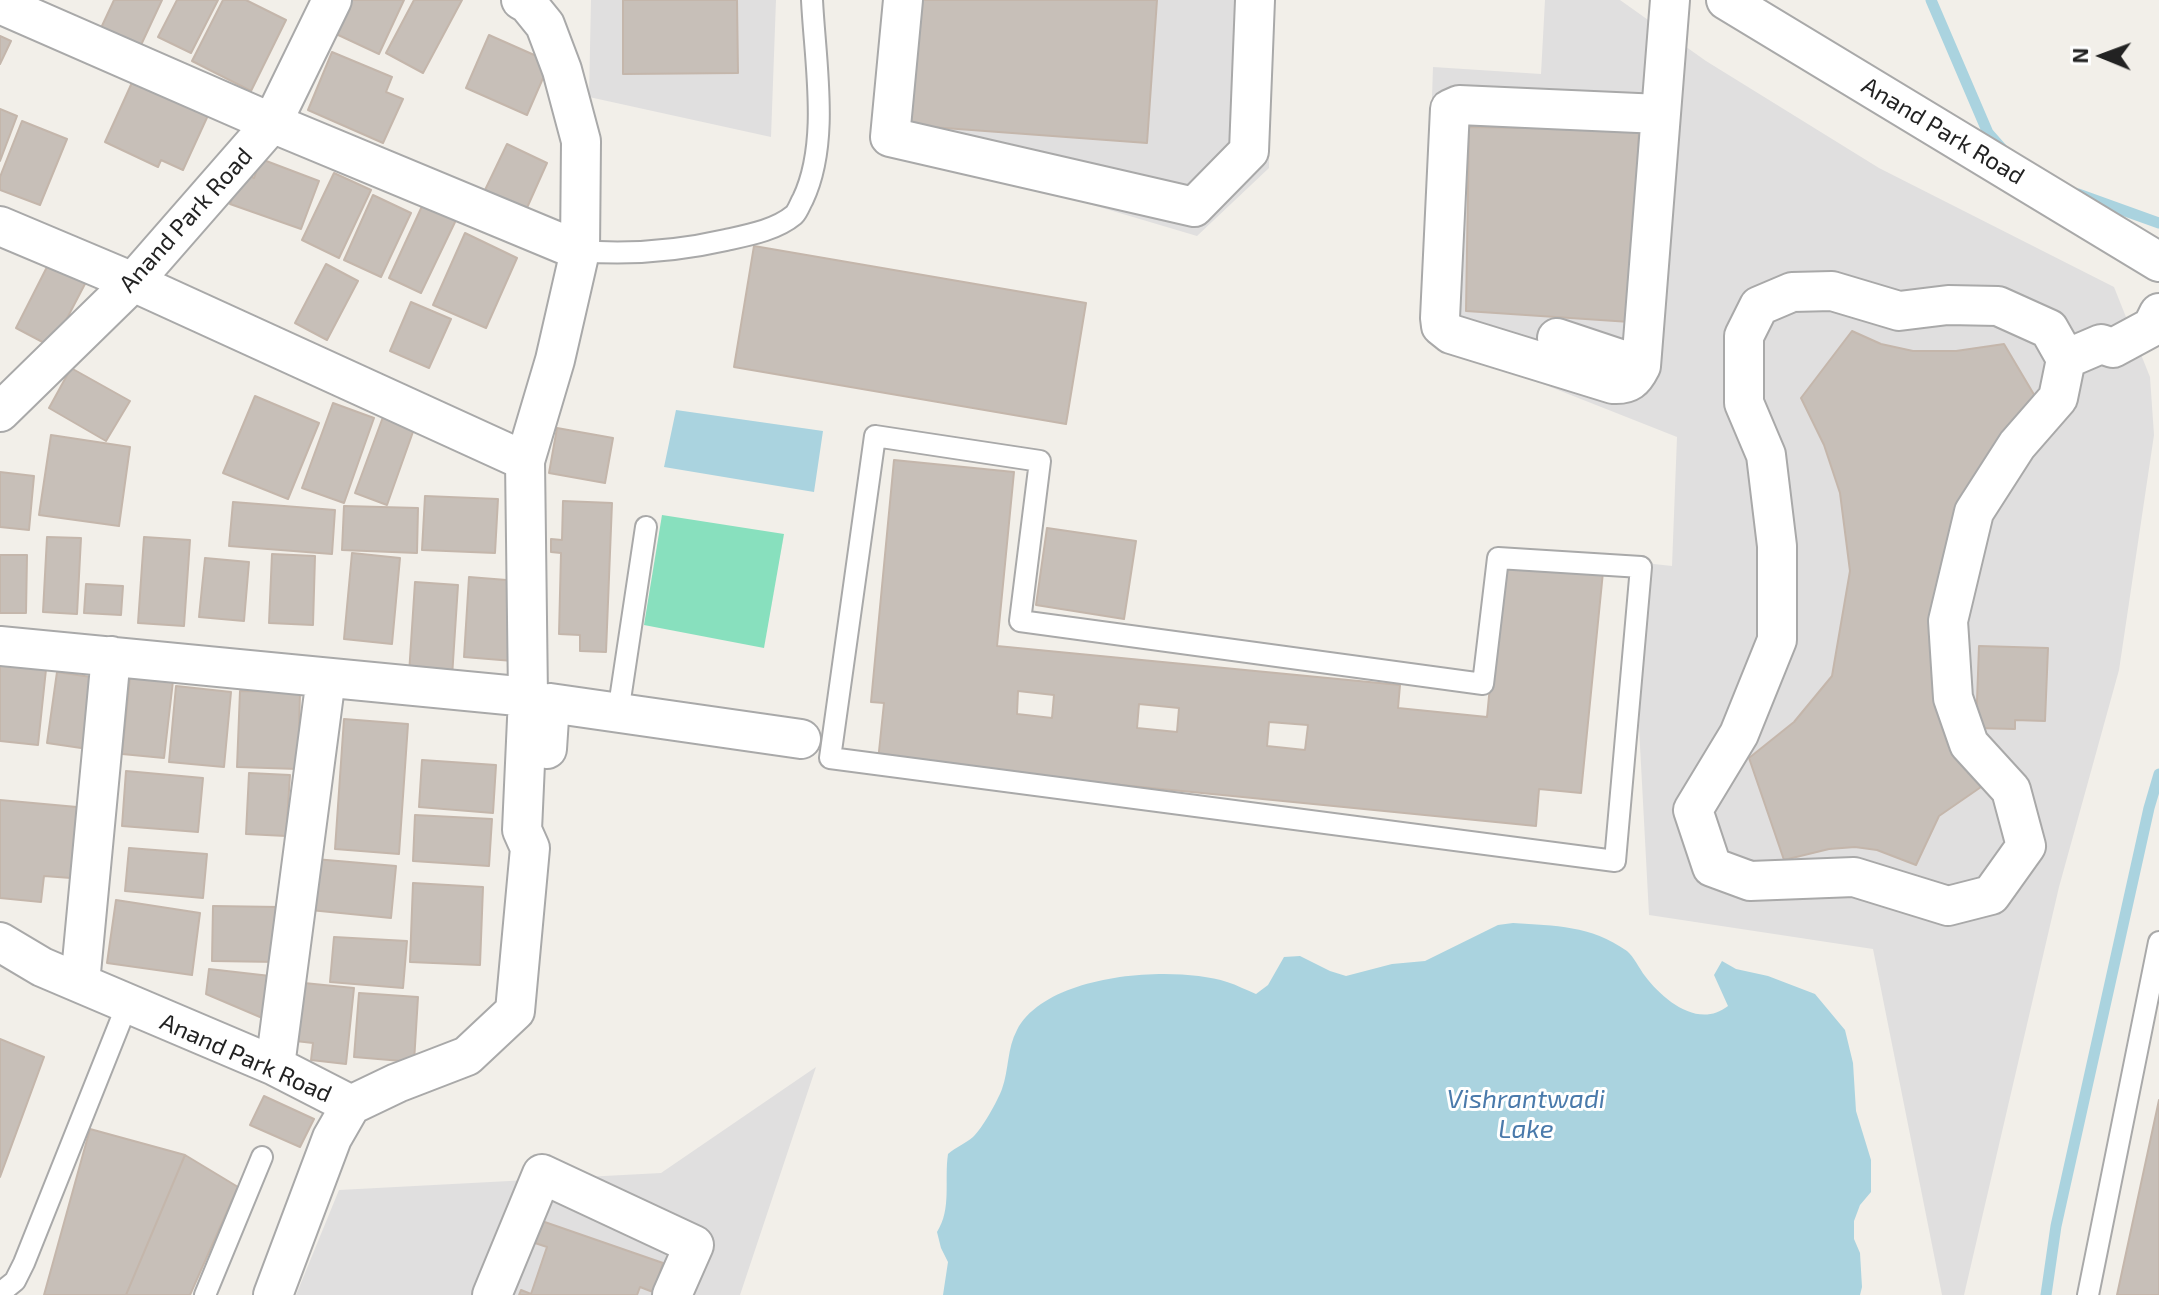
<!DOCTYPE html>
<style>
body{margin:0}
#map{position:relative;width:2159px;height:1295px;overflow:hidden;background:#f2efe9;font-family:"Exo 2",sans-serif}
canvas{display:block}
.north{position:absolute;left:2063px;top:16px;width:80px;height:80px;-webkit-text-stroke:6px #fff;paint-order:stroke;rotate:271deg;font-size:22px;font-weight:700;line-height:32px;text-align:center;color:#222}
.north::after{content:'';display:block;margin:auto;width:28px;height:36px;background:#222;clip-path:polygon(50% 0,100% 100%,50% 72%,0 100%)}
</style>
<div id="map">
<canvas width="2159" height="1295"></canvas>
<div class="north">N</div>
</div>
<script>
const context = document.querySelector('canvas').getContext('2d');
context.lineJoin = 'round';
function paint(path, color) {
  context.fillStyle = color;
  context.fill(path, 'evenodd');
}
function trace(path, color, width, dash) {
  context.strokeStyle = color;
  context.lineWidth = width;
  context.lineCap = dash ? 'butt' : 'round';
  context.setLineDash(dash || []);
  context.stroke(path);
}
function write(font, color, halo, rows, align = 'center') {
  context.font = font + ' "Exo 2",sans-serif';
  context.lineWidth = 6;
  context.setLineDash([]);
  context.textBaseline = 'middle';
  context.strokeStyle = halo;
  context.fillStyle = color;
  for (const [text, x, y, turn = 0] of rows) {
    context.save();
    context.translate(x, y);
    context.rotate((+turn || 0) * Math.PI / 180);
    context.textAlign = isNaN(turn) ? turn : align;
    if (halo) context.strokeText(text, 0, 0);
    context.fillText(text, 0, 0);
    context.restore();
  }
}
paint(new Path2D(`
 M 591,0 L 776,0 L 771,137 L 589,97 Z
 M 900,0 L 1273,0 L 1270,47 L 1269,168 L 1197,236 L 887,144 Z
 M 1545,0 L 1620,0 L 1706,61 L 1879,168 L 2114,287 L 2150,377 L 2154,435 L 2119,670 L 2059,887 L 1964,1295 L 1942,1295 L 1873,949 L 1649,915 L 1639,727 L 1645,563 L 1672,566 L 1677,437 L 1424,337 L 1433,67 L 1541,74 Z
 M 816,1067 L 740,1295 L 296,1295 L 339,1190 L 661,1173 Z`), '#e0dfdf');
paint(new Path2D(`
 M 662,515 L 784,534 L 764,648 L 644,625 Z`), '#88e0be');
paint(new Path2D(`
 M 676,410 L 823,431 L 814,492 L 664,467 Z
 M 1513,923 C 1556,926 1590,925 1627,951 C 1634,957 1639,968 1645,976 C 1664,1001 1699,1029 1728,1006 L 1714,975 L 1722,961 L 1736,969 L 1768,976 L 1815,994 L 1845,1030 L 1853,1063 L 1856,1111 L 1871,1160 L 1871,1192 L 1860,1205 L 1854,1221 L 1854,1239 L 1860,1253 L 1862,1287 L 1860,1295 L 943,1295 L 948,1262 L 941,1248 L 937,1232 C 952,1209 944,1180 948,1154 C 956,1147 966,1143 973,1137 C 982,1129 998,1100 1002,1089 C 1009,1070 1007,1048 1017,1030 C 1047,973 1173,965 1227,982 C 1237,985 1246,990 1256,994 L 1268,985 L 1284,957 L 1300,956 L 1330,971 L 1346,976 L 1392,964 L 1425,961 L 1498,925 Z`), '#aad3df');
trace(new Path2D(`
 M 1931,0 L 1988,133 L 2003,150
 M 2078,194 L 2159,223
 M 2046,1295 L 2056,1226 L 2149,808 L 2159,774`), '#aad3df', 11);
const building = new Path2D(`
 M 114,0 L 162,0 L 141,45 L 101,28 Z
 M 177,0 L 218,0 L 191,53 L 158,37 Z
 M 223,0 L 246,0 L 286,20 L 251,91 L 192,61 Z
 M 349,0 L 404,0 L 379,54 L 334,33 Z
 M 414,0 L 462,0 L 423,73 L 386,53 Z
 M 623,0 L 737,0 L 738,73 L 623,74 Z
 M 913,0 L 1157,0 L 1147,143 L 904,125 Z
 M 489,35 L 550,62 L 527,115 L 466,88 Z
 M 0,36 L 11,41 L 0,64 Z
 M 332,52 L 392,77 L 386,92 L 403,99 L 383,143 L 308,110 Z
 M 135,76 L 210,111 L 183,170 L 161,160 L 158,167 L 105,142 Z
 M 0,109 L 17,116 L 0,161 Z
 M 22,121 L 67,139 L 40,205 L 0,190 L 0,177 Z
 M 1469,127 L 1639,130 L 1630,322 L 1466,311 Z
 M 507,144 L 547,163 L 526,210 L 485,190 Z
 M 261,159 L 319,181 L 301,229 L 230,204 L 242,173 L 254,178 Z
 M 334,173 L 371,190 L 339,258 L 302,240 Z
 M 373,195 L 411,213 L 381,277 L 344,260 Z
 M 423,204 L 456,220 L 421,293 L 389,278 Z
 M 465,233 L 517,258 L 486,328 L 433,305 Z
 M 754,246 L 1086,303 L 1066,424 L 734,367 Z
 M 49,263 L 86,282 L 52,347 L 16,328 Z
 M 326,264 L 358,281 L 327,340 L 295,323 Z
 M 411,302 L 451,319 L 429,368 L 390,351 Z
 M 1852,331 L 1881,344 L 1913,351 L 1956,351 L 2004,344 L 2039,403 L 1935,642 L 1955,725 L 1981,787 L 1939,816 L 1916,865 L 1877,850 L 1855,847 L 1829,849 L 1784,860 L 1749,758 L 1794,722 L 1832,676 L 1850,571 L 1840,493 L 1824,445 L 1801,398 Z
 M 71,368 L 130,401 L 106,441 L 49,408 Z
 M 255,396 L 319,423 L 288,499 L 223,473 Z
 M 333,403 L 374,418 L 344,503 L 302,488 Z
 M 383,417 L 414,429 L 387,505 L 355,493 Z
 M 557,428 L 613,438 L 605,483 L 549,473 Z
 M 51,435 L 130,447 L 119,526 L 39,515 Z
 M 894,460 L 1014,472 L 997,646 L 1400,685 L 1398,708 L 1487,717 L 1502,562 L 1603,572 L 1581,793 L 1539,789 L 1536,826 L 878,761 L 884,703 L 871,702 ZM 1018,691 L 1054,695 L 1052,718 L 1017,714 ZM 1139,704 L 1179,708 L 1177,732 L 1137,728 ZM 1269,722 L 1308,725 L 1305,750 L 1267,746 Z
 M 0,472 L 34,476 L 29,530 L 0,527 Z
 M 425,496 L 498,499 L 495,553 L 422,550 Z
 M 563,501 L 612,503 L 606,652 L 580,651 L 580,635 L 559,634 L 561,553 L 551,552 L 551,539 L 562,540 Z
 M 233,502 L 335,510 L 332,554 L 229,546 Z
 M 344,506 L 418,508 L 417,553 L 342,550 Z
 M 1047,528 L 1136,541 L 1124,619 L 1036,605 Z
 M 47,537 L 81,538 L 77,614 L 43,612 Z
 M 144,537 L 190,540 L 184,626 L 138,623 Z
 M 352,553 L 400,558 L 392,644 L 344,639 Z
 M 272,554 L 315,556 L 313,625 L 269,623 Z
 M 0,555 L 27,555 L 26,613 L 0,613 Z
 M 205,558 L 249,562 L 244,621 L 199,617 Z
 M 469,577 L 519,581 L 513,661 L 464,657 Z
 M 415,582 L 458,585 L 452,677 L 409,674 Z
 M 86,584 L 123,586 L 121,615 L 84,613 Z
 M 1979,646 L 2048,648 L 2045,721 L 2015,720 L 2015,729 L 1976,728 Z
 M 0,655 L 47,660 L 38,745 L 0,741 Z
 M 57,672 L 98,678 L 88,749 L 47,743 Z
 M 130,677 L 173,681 L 164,758 L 122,754 Z
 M 176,686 L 231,692 L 224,767 L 169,762 Z
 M 240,691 L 300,692 L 298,769 L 237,767 Z
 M 344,719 L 408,724 L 399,854 L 335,849 Z
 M 422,760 L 496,765 L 493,813 L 419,807 Z
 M 126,771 L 203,778 L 198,832 L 122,826 Z
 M 249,773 L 290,775 L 286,836 L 246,834 Z
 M 0,800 L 77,807 L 71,878 L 44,876 L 41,902 L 0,898 Z
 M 415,815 L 492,819 L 489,866 L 413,861 Z
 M 129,848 L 207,854 L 203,898 L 125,891 Z
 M 315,859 L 396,866 L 391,918 L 310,910 Z
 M 413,883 L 483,887 L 480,965 L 410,962 Z
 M 116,900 L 200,913 L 192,975 L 107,963 Z
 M 213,906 L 280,907 L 279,962 L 212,961 Z
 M 334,937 L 407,941 L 403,988 L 330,982 Z
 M 209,969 L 279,977 L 274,1023 L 206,994 Z
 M 294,982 L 354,988 L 346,1064 L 311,1060 L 313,1043 L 287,1040 Z
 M 359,993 L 418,997 L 414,1062 L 354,1057 Z
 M 0,1039 L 44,1057 L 0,1177 Z
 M 264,1096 L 314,1119 L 300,1147 L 250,1125 Z
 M 2159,1100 L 2159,1295 L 2117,1295 Z
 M 90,1129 L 185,1155 L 126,1295 L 44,1295 Z
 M 185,1155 L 238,1187 L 190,1295 L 126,1295 Z
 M 536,1219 L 663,1263 L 653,1292 L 640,1287 L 637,1295 L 519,1295 L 521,1290 L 531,1294 L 547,1247 L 529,1241 Z`);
paint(building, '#c7bfb8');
trace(building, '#c4b6ab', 2);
const lane = new Path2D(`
 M 580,251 C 630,255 678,251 726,240 C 749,235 776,230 794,215 C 798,211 800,204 803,199 C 830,142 815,62 812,0
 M 875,436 L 1040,461 L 1020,621 L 1483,684 L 1498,558 L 1641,567 L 1615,861 L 830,758 Z
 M 618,713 L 646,527
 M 0,1293 L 15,1281 L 24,1263 L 127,1005
 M 205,1295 L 262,1157
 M 2088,1295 L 2159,942`);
const street = new Path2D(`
 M 903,0 L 890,137 L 1194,207 L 1249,151 L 1255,0
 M 1726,0 L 2159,262
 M 0,4 L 272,123 L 580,251
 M 1660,114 L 1459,105 L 1450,109 L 1440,318 L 1441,326 L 1451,334 L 1613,384 C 1629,385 1634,380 1641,366 L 1670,0
 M 0,226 L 133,282 L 525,461
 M 1832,291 L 1899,311 L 1948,305 L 1998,306 L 2049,329 L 2066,359 L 2058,398 L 2017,445 L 1974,512 L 1948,621 L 1953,698 L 1969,744 L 2011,790 L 2026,846 L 1991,895 L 1948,906 L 1854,877 L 1750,881 L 1712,867 L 1693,810 L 1739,734 L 1777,640 L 1777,546 L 1766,455 L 1744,403 L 1744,336 L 1759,306 L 1792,292 Z
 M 1557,338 L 1641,366
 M 2066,359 L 2101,344 L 2113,348 L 2152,327 L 2159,313
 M 0,412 L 133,282 L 272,123 L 332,0
 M 0,646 L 528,697
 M 547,749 L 550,703 L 801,739
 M 0,942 L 42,967 L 275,1066 L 351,1105
 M 80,983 L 111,656
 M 275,1066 L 326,678
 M 351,1105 L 397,1083 L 467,1056 L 515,1011 L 530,848 L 522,830 L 528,697 L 525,461 L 555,360 L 580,251 L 581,141 L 562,70 L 545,25 L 528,4 L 521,0
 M 273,1295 L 332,1138 L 351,1105
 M 492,1295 L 542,1174 L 694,1245 L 672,1295`);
trace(lane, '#a9a9a9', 24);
trace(street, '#a9a9a9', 42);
trace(lane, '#fff', 20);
trace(street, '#fff', 38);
write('24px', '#222', '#fff', [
 ["Anand Park Road",1943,131,31],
 ["Anand Park Road",186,220,-48],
 ["Anand Park Road",246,1058,24]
]);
write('italic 26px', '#4a7aab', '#fff', [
 ["Vishrantwadi",1526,1099],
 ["Lake",1526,1129]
]);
</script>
